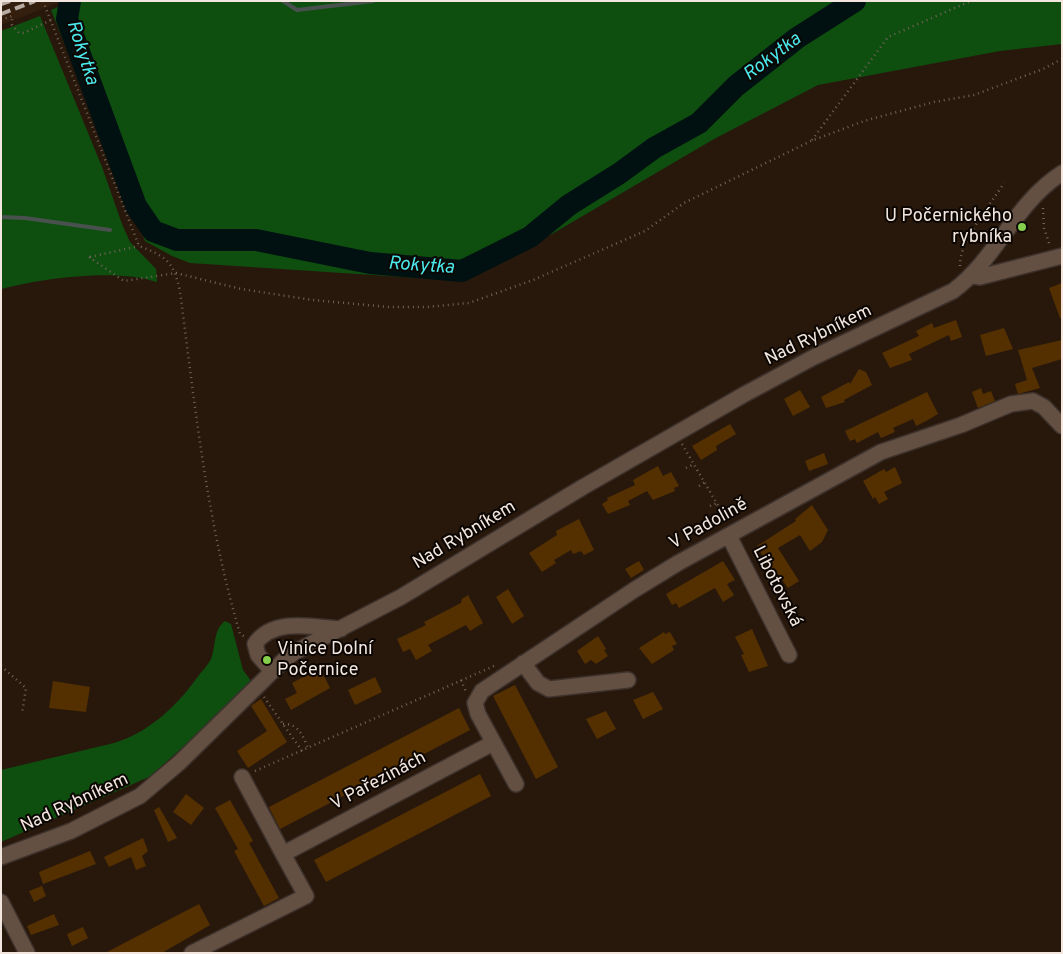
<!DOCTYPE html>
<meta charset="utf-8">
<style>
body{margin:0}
#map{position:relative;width:1063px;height:954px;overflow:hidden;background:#28180c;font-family:Overpass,sans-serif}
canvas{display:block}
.frame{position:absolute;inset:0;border:2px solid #f2e6de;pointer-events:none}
</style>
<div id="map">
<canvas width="1063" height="954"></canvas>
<div class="frame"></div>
</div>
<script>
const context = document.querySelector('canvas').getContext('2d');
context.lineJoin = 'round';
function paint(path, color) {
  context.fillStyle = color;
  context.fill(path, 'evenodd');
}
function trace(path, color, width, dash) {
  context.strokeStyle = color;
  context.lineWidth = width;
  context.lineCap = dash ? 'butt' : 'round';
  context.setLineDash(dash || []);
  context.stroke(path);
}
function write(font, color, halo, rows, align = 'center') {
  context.font = font + ' Overpass,sans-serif';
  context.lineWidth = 4;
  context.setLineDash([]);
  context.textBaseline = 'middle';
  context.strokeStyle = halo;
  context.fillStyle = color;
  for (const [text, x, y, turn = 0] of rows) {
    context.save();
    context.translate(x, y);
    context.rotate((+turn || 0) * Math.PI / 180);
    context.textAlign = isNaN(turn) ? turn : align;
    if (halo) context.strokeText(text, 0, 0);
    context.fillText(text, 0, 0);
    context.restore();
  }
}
paint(new Path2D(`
 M 1,1 L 63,1 L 1,25 Z`), '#341e0d');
paint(new Path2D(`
 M 72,1 L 1062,1 L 1062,44 L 1000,51 L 818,85 L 714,139 L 552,234 L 468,276 L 449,280 L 190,263 L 172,256 L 145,241 L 51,10 Z
 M 40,16 L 102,167 L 122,224 L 130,242 L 156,269 L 157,282 C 117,268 42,278 1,289 L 1,31 Z
 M 225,621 L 231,624 L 243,670 L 251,681 L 216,718 L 149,777 L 1,842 L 1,770 L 114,743 C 150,732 178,705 199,675 C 203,670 208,665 211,659 C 216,646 213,630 225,621 Z`), '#0e4f10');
trace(new Path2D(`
 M 283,1 L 297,10 L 373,1
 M 1,217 L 25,218 L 110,230
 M 143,232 L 153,231`), '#49514e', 4);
trace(new Path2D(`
 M 70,1 L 67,19 L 136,206 L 153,231 L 177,240 L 256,240 L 370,263 L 462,271 L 530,237 L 569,205 L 620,173 L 654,148 L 699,123 L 736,86 L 797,38 L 855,1`), '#011111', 22);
paint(new Path2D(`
 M 1062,283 L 1062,318 L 1060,318 L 1049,288 Z
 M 956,320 L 962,337 L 951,341 L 949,335 L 909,354 L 912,360 L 890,368 L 882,353 L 919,336 L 916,331 L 932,323 L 934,328 Z
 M 1004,328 L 1013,349 L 986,356 L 980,335 Z
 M 1062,340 L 1062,359 L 1032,368 L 1040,388 L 1018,394 L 1015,384 L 1027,380 L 1018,350 Z
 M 859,369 L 866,372 L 872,385 L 844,400 L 845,402 L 826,408 L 821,397 L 849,382 L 850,384 Z
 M 981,388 L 983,394 L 991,391 L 995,401 L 978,408 L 972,392 Z
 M 800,390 L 810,407 L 793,416 L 784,399 Z
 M 927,392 L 938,414 L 928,420 L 916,426 L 913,419 L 893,428 L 895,432 L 881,438 L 878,432 L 857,443 L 855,439 L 850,441 L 845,431 Z
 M 730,424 L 736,434 L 716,446 L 717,450 L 701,460 L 692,446 Z
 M 824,453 L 828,464 L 809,471 L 805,461 Z
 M 658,466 L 663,476 L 671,472 L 679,486 L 674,488 L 675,491 L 653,500 L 647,491 L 628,501 L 630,505 L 608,514 L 602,504 L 608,500 L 607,498 L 635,485 L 633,480 Z
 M 895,467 L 902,483 L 884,492 L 888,499 L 879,504 L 875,497 L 873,499 L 863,481 L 884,469 L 886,472 Z
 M 812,505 L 828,530 L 822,542 L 810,551 L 800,535 L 778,548 L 799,581 L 788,588 L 777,573 L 770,578 L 762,567 L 767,564 L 757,546 L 796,521 L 795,519 Z
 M 579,519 L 594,550 L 584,555 L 581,551 L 573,554 L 571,550 L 554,560 L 556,563 L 542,572 L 529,553 L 557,535 L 556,531 Z
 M 639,561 L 644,570 L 631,578 L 625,569 Z
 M 723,561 L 735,580 L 727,584 L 734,595 L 723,602 L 715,588 L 679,608 L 676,603 L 672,605 L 666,594 Z
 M 508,589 L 524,616 L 512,624 L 496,597 Z
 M 468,595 L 483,623 L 470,631 L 466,625 L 428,645 L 432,651 L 416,660 L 410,649 L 403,652 L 397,639 L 426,625 L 424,622 L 461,603 L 462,599 Z
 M 752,629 L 768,666 L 749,672 L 741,655 L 744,654 L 735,637 Z
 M 664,632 L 665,634 L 670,632 L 677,644 L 672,646 L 674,650 L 652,664 L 639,648 Z
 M 598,636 L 606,649 L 604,650 L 608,656 L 596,664 L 591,660 L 585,664 L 577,651 Z
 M 320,668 L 330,688 L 291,710 L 285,699 L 297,693 L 292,683 Z
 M 375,677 L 382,692 L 355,705 L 348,690 Z
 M 53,681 L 90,687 L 86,712 L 49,708 Z
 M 515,685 L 558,767 L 536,779 L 493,696 Z
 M 653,692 L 663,709 L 643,719 L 633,700 Z
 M 261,699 L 287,742 L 248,768 L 237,751 L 267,731 L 251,706 Z
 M 459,708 L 470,730 L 280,829 L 269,807 Z
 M 606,711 L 616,729 L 597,739 L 586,719 Z
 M 480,774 L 491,796 L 326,882 L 314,860 Z
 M 186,794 L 204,808 L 191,825 L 173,812 Z
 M 230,800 L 253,841 L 249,843 L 279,898 L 264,906 L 234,851 L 238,849 L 215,808 Z
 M 159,807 L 177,838 L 168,842 L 154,810 Z
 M 143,838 L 148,851 L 142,856 L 146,866 L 136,870 L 131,857 L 109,867 L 104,857 Z
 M 90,851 L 96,864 L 43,884 L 39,872 Z
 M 42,886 L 46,896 L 34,902 L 29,891 Z
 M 199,904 L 210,925 L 162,953 L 105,953 Z
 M 54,914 L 59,925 L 31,935 L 27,926 Z
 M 83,927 L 88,938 L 72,946 L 67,934 Z`), '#543000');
const minor = new Path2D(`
 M 973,276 L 980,277 L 1062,256
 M 729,536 L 789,655
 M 523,663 L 538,683 L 549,689 L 628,680
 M 272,671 L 258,655 L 255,644 C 273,617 314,627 341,629
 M 242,777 L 283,854
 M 516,784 L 478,714 L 475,703 L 482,691 L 634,590 L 678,563 L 881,452 L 961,425 L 1011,404 L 1033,401 L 1044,407 L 1062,426
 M 1,857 L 71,831 L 140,796 L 179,763 L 285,659 L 295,652 L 401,597 L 583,487 L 745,394 L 814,357 L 953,291 C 998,257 1014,204 1062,173
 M 1,902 L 27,953
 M 192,953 L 306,896 L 283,854 L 493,743`);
trace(minor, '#3d312c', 18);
trace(new Path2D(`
 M 43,1 L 139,246 C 167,257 173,261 180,291 C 195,407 207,522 240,634 L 245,637
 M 1,20 L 12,16 L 12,25 L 19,33 L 24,33 L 51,20
 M 812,140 L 888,37 L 971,1
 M 1043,208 L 1044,228 L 1050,246
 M 89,257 L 124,281 L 176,273 L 241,289 L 313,300 L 389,307 L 427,307 L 469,303 L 533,280 L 645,231 L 684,203 L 811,141 L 864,121 L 934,102 L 974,95 L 1043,69 L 1062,59
 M 90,257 L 139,246
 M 960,266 C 959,241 991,204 1004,183
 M 682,444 L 727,521
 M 686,468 L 694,464
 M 699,486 L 705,482
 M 710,506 L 717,503
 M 1,666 L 26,688 L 22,714
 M 461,680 L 466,692
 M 264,697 L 302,751
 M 283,724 C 298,723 303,736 308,748
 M 255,771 L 494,666`), '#726359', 2.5, [1, 4]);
trace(minor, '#635042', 15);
trace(new Path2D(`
 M 1,4 L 10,1
 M 1,14 L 35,1`), '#b8aba2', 4, [10, 5]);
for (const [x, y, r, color] of [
 [1022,227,5,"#85cf4d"],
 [267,660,5,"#85cf4d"]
]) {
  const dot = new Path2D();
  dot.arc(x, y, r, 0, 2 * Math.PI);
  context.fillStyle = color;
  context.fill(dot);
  trace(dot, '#0c0603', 2);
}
write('18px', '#f2e6de', '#0c0603', [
 ["U Počernického",1012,217],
 ["rybníka",1012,238],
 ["Vinice Dolní",277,650,"left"],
 ["Počernice",277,671,"left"]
], 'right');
write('18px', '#f2e6de', '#0c0603', [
 ["Nad Rybníkem",819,336,-26],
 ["V Padolině",709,525,-29],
 ["Nad Rybníkem",465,536,-31],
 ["Libotovská",776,587,63],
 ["V Pařezinách",379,782,-28],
 ["Nad Rybníkem",75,804,-25]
]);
write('italic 19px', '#4be9ec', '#0c0603', [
 ["Rokytka",81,53,72],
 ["Rokytka",773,58,-37],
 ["Rokytka",421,267,4]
]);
</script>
